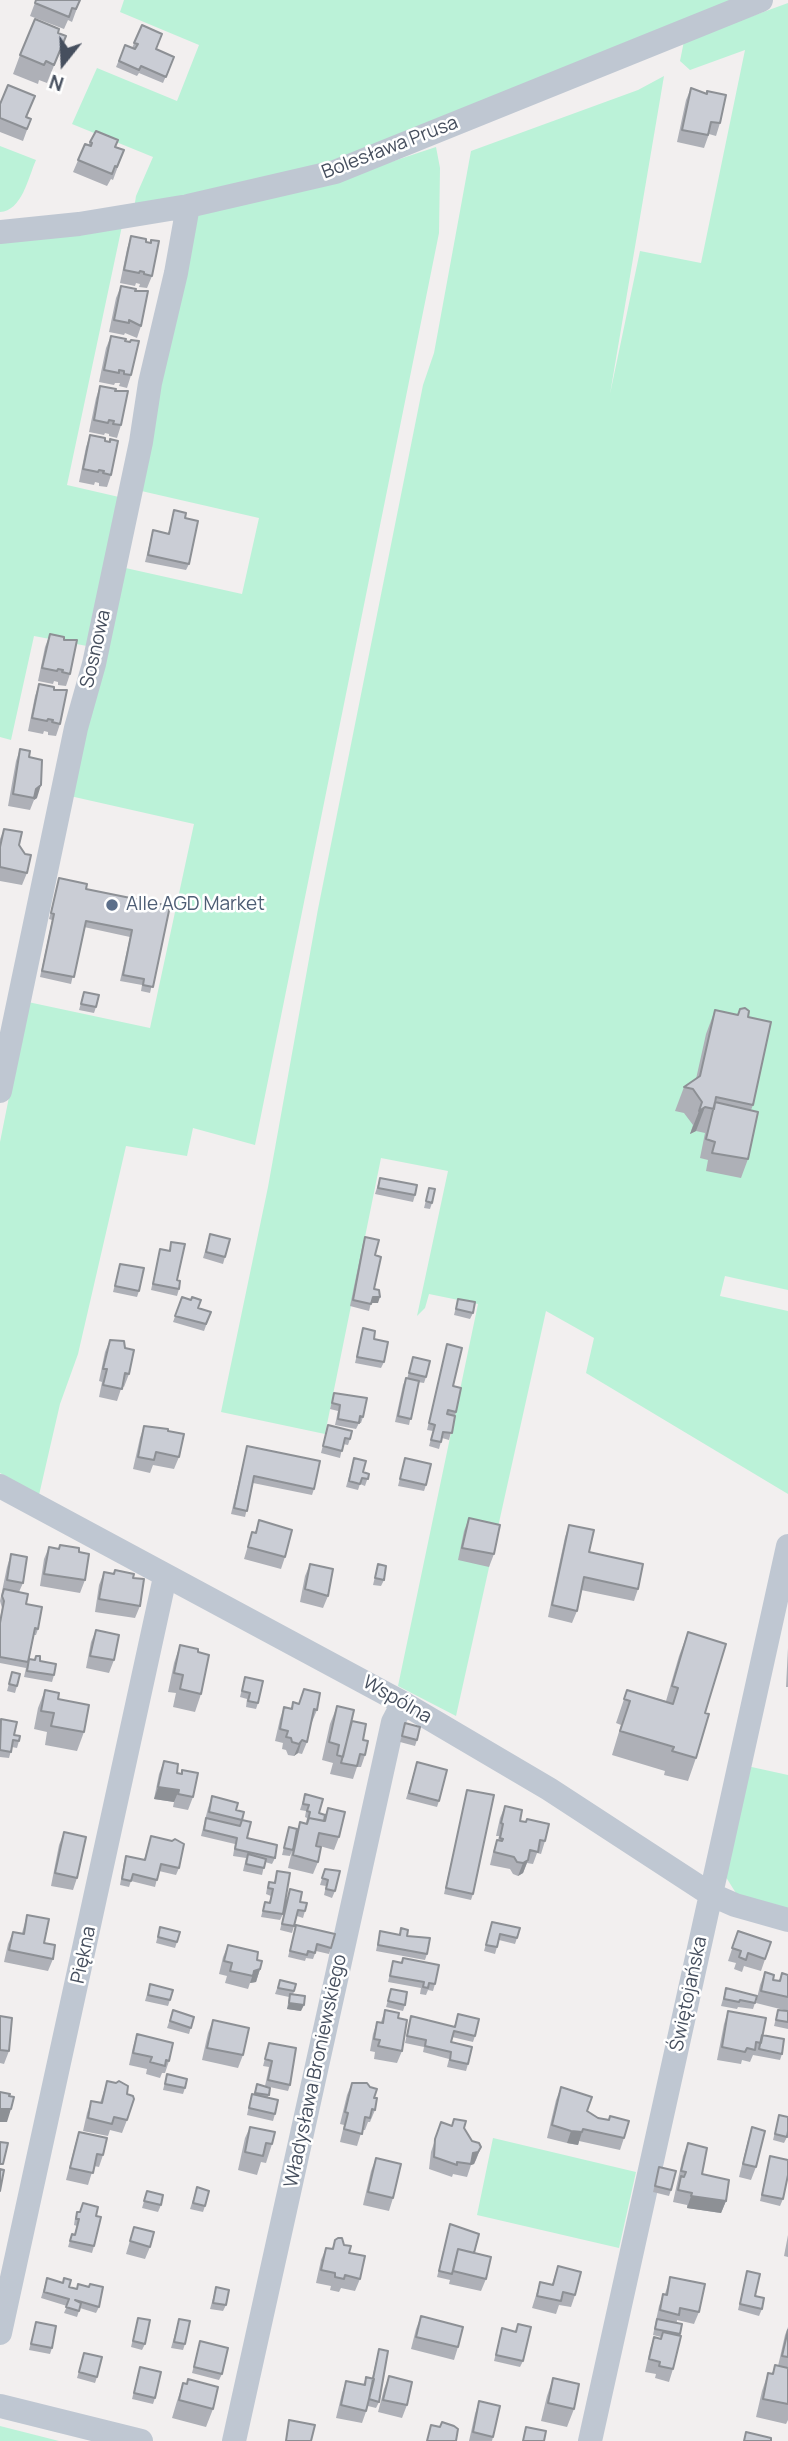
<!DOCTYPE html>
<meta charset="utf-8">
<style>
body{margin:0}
#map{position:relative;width:788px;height:2441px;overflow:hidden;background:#f2efef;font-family:Manrope,sans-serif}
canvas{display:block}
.north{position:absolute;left:28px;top:28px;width:70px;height:70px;-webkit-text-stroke:5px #fff;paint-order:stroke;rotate:198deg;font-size:19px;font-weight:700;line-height:28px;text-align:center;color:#464f5e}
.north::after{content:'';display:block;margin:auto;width:24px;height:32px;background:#464f5e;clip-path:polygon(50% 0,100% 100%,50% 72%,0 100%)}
</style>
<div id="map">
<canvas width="788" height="2441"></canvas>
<div class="north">N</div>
</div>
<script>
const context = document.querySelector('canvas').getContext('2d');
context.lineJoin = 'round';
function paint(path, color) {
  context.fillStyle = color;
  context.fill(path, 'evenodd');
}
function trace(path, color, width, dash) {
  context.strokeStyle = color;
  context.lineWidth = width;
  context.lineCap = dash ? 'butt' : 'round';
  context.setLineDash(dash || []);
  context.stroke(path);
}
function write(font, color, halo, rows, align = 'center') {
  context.font = font + ' Manrope,sans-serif';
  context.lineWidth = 5;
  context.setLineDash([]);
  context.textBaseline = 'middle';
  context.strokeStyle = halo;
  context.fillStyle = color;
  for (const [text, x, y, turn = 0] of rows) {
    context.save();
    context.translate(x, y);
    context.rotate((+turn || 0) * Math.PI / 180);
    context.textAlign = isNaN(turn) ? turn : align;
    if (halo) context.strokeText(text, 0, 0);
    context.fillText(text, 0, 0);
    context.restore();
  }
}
paint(new Path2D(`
 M 124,0 L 735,0 L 343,161 L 134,209 L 136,196 L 153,157 L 72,124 L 97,68 L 177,101 L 199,45 L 120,12 Z
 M 788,3 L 788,1290 L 725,1276 L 720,1296 L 788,1311 L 788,1494 L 586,1373 L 594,1338 L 546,1311 L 456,1716 L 398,1686 L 478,1304 L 429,1294 L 425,1308 L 417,1316 L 448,1171 L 381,1158 L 325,1434 L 221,1412 L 268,1187 L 318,909 L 423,385 L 434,353 L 471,151 L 638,90 L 664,76 L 610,394 L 640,251 L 701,263 L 745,50 L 690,70 L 680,61 L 684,41 Z
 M 0,146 L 36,160 C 28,178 22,211 0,212 Z
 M 436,147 L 440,168 L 439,233 L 255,1145 L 193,1128 L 187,1156 L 126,1146 L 78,1354 L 60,1404 L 39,1495 L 0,1473 L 0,1142 L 28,1002 L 150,1028 L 194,824 L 70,796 L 121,567 L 242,594 L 259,518 L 137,490 L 195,213 L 330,182 Z
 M 122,226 L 67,485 L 119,497 L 87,646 L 34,636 L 11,740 L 0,737 L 0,240 Z
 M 747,1766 L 788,1775 L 788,1912 L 739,1898 L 724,1874 Z
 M 493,2138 L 636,2172 L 619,2248 L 477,2215 Z
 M 0,2426 L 59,2441 L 0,2441 Z`), '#bbf2d8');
trace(new Path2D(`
 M 0,232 L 79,224 L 188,206 L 335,172 L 761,0
 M 0,1091 L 76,728 L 94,664 L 141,442 L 150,383 L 176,273 L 188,206
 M 0,1486 L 403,1703 L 549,1789 L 710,1894 L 735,1905 L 788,1920
 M 0,2333 L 165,1577
 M 0,2406 L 141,2441
 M 234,2441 L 393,1722 L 403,1703
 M 590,2441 L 788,1546`), '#bfc7d2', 24);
paint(new Path2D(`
 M 36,0 L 80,0 L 72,22 L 68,20 L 64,29 L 30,16 Z
 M 142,25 L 156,49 L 174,57 L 163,83 L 139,73 L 137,76 L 116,67 L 125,45 L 132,48 Z
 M 58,33 L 66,36 L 47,83 L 39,80 L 38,84 L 13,74 L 20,55 Z
 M 691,88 L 720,123 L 716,136 L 709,134 L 704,148 L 677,142 L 686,100 Z
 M 0,104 L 31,119 L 23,141 L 0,132 Z
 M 90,142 L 116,147 L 124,150 L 113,180 L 111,179 L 107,186 L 73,172 L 85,144 L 88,145 Z
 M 131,236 L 146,242 L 152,276 L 147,288 L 139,287 L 140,284 L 136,283 L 135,286 L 120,283 L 127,249 Z
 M 121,286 L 135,291 L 141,326 L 137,338 L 125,333 L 124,335 L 109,332 L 116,298 Z
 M 111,336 L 125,341 L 131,375 L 127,388 L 119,386 L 120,383 L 115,383 L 114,385 L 99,382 L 106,348 Z
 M 100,386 L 115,391 L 121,425 L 117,438 L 109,436 L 109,434 L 105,433 L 104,435 L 89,432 L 96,398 Z
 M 90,435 L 105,441 L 111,475 L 107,487 L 99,486 L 99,483 L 95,482 L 94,485 L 79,482 L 86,447 Z
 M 174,510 L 185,518 L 189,564 L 186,570 L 145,562 L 153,530 L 168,534 Z
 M 50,634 L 64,640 L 70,674 L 66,686 L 58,685 L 58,682 L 54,681 L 53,684 L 38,681 L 45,647 Z
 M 39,684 L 54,690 L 60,724 L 56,736 L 48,735 L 48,732 L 44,731 L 43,734 L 28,731 L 35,696 Z
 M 20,749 L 29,757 L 37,798 L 34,800 L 30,810 L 8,806 L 16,761 Z
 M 4,829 L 19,845 L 27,873 L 22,885 L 0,881 L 0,839 Z
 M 59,878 L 86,889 L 170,906 L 150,993 L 141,991 L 142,985 L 120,981 L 130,937 L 84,927 L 71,984 L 40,977 L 52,920 L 49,919 Z
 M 84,992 L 96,1007 L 94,1013 L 79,1010 Z
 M 715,1010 L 748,1017 L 753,1105 L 751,1110 L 748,1159 L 741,1178 L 706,1171 L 708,1160 L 700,1158 L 705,1133 L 696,1131 L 690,1134 L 693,1125 L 684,1113 L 675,1111 L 684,1087 L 696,1079 L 706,1034 Z
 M 380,1178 L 415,1195 L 413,1202 L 375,1194 Z
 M 429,1188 L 432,1203 L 430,1209 L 424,1208 Z
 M 210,1234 L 225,1257 L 223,1264 L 203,1258 Z
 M 365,1237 L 375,1255 L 374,1289 L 378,1303 L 371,1303 L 369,1311 L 350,1306 L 363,1243 Z
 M 171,1242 L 179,1289 L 177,1296 L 151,1290 L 160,1249 L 169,1251 Z
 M 120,1264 L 139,1291 L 137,1297 L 113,1292 Z
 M 182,1297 L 191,1300 L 198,1308 L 211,1312 L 204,1331 L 173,1322 Z
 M 458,1299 L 473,1313 L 470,1319 L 454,1315 Z
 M 363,1328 L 374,1339 L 384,1362 L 381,1368 L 355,1363 Z
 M 110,1340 L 129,1374 L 124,1387 L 122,1386 L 117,1401 L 99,1397 L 102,1382 L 99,1381 L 105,1352 Z
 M 447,1344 L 456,1412 L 449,1440 L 442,1438 L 439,1449 L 429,1446 L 433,1431 L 427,1430 Z
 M 413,1357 L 426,1377 L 424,1383 L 418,1382 L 409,1425 L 395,1422 L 403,1385 L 406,1378 L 407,1379 Z
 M 334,1393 L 363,1417 L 361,1423 L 359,1423 L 356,1429 L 335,1425 L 338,1411 L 330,1409 Z
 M 328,1425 L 350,1439 L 348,1445 L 343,1444 L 340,1458 L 321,1453 Z
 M 144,1426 L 168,1431 L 179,1457 L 174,1469 L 153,1465 L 150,1473 L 133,1469 L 140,1438 Z
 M 247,1446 L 314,1489 L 312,1495 L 253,1483 L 245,1517 L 231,1514 Z
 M 354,1458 L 363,1472 L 369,1474 L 365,1486 L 360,1484 L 358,1490 L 346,1487 Z
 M 405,1458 L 426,1485 L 424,1491 L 398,1486 Z
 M 469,1518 L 494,1554 L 489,1567 L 458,1560 L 464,1531 Z
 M 259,1520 L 285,1557 L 281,1569 L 244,1559 L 252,1532 L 255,1533 Z
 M 569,1525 L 589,1552 L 638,1589 L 634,1601 L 581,1590 L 577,1611 L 572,1623 L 548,1617 L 565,1537 Z
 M 60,1545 L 79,1552 L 85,1580 L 80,1593 L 40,1586 L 44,1559 L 49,1547 L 59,1549 Z
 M 11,1554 L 23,1583 L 19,1592 L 38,1629 L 36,1635 L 34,1635 L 29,1659 L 35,1660 L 36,1656 L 40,1661 L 54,1675 L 52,1682 L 24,1677 L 26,1668 L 0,1663 L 0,1618 L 2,1608 L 0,1601 L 7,1567 Z
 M 310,1564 L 328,1596 L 323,1608 L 300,1602 L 305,1576 Z
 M 378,1564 L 384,1580 L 381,1586 L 373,1585 Z
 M 115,1570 L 140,1606 L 135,1618 L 95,1612 L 99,1585 L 104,1572 L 113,1574 Z
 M 96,1630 L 114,1660 L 109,1673 L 86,1668 L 91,1642 Z
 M 688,1632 L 705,1713 L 696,1758 L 688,1781 L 664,1775 L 665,1771 L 612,1755 L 621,1725 L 616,1723 L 627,1690 L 666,1701 L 679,1656 Z
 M 180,1645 L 198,1652 L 201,1694 L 195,1712 L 173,1707 L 176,1693 L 168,1692 L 174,1663 Z
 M 788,1648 L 788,1687 L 786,1687 Z
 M 12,1672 L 17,1686 L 15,1693 L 7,1691 Z
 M 245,1677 L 258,1703 L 256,1709 L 246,1707 L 247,1699 L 240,1697 Z
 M 45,1690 L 58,1699 L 84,1732 L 77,1751 L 45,1745 L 47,1732 L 34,1729 L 38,1708 Z
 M 293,1702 L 317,1710 L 312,1722 L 311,1722 L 307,1742 L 302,1754 L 298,1753 L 294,1756 L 288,1755 L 286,1750 L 282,1749 L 283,1743 L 275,1741 L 280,1719 L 284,1707 L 291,1708 Z
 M 337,1706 L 352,1721 L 363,1740 L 365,1755 L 361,1767 L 357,1767 L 353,1779 L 330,1774 L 333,1763 L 322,1760 L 330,1724 Z
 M 0,1722 L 19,1741 L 17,1748 L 12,1747 L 9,1758 L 0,1757 Z
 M 405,1723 L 417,1740 L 415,1746 L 400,1742 Z
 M 164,1761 L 177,1773 L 181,1774 L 182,1770 L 193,1797 L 188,1810 L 173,1807 L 174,1802 L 154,1799 L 159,1774 Z
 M 417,1762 L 439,1801 L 437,1807 L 406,1799 Z
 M 467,1790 L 473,1894 L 471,1900 L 444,1894 Z
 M 305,1794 L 319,1813 L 325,1815 L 328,1808 L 339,1837 L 334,1850 L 316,1845 L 318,1862 L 313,1874 L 288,1868 L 292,1851 L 290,1856 L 282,1855 L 289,1827 L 295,1838 L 300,1822 L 306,1823 L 307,1818 L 305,1817 L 306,1811 L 300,1810 Z
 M 212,1796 L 236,1810 L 242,1820 L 247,1838 L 275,1858 L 272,1864 L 265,1862 L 262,1875 L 243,1871 L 246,1858 L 233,1856 L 235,1844 L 201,1836 L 208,1808 Z
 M 505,1806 L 520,1821 L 545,1841 L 541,1854 L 537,1853 L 533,1864 L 527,1863 L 523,1873 L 518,1876 L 513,1874 L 510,1869 L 490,1865 L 493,1852 L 497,1840 L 498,1840 L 499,1836 L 496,1836 L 500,1818 Z
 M 64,1832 L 77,1878 L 73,1890 L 51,1886 L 59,1845 Z
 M 151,1836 L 179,1868 L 176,1875 L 159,1871 L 155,1887 L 131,1881 L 129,1887 L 120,1885 L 124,1862 L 126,1856 L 144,1860 Z
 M 325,1869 L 335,1891 L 332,1898 L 324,1895 L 326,1886 L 320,1885 Z
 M 277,1871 L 283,1914 L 280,1920 L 261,1917 L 265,1902 L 269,1903 L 271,1896 L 266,1894 L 267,1888 L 269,1882 L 274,1883 Z
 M 290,1889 L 300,1902 L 305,1911 L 303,1918 L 297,1916 L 292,1933 L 280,1930 Z
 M 27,1915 L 53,1959 L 48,1971 L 4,1962 L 8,1944 L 13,1932 L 22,1933 Z
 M 492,1922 L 517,1938 L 515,1944 L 499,1940 L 495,1954 L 484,1951 Z
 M 296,1925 L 331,1948 L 329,1954 L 316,1951 L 313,1959 L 306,1958 L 305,1961 L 288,1957 Z
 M 160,1927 L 177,1942 L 175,1948 L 156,1943 Z
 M 401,1928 L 407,1936 L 427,1954 L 425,1960 L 376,1951 L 380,1931 L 399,1935 Z
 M 738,1931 L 771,1942 L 761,1971 L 744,1966 L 742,1972 L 734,1969 L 736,1963 L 728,1961 Z
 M 228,1945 L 257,1960 L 260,1969 L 256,1982 L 250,1983 L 248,1989 L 225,1983 L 227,1976 L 219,1974 L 223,1957 Z
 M 403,1958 L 435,1984 L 433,1991 L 428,1990 L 426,1995 L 420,1994 L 421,1988 L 388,1982 L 393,1961 L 401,1963 Z
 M 765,1972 L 773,1980 L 779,1981 L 782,1973 L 788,1975 L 788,2011 L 756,2003 L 760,1985 Z
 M 280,1980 L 296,1984 L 293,1995 L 301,2011 L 287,2009 L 289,1997 L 275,1994 Z
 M 150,1984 L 170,2000 L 168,2006 L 145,2001 Z
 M 726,1988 L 755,2003 L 753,2009 L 738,2007 L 737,2009 L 721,2006 Z
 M 391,1989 L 405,2005 L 403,2011 L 386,2007 Z
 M 173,2010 L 194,2017 L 189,2034 L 167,2028 Z
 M 385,2010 L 398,2018 L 402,2051 L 397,2063 L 374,2059 L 375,2052 L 370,2051 L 373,2034 L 377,2022 L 381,2022 Z
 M 778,2010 L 788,2011 L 788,2029 L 774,2026 Z
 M 728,2011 L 762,2035 L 782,2054 L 780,2060 L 753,2055 L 750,2062 L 742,2060 L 741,2064 L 717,2060 L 724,2024 Z
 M 458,2014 L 475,2036 L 473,2042 L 452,2037 L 451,2042 L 468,2064 L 466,2071 L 447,2067 L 449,2059 L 423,2052 L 424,2047 L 405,2043 L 411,2016 L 454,2027 Z
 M 0,2016 L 9,2051 L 4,2064 L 0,2063 Z
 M 213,2020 L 243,2055 L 238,2068 L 202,2060 L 208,2033 Z
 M 137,2034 L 169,2061 L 165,2073 L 162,2073 L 160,2078 L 146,2074 L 147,2069 L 129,2065 L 133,2047 Z
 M 269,2043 L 290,2085 L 288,2091 L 265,2086 L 269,2067 L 263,2066 Z
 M 167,2074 L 185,2088 L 183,2094 L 163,2090 Z
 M 107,2081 L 127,2094 L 127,2120 L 122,2133 L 110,2130 L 108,2136 L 83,2131 L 87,2113 L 91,2101 L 100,2103 Z
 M 352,2083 L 375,2110 L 370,2122 L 368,2122 L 365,2130 L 362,2130 L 357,2146 L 340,2142 L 344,2125 L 340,2124 L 347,2095 Z
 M 257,2084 L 270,2088 L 268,2097 L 275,2114 L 273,2121 L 247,2115 L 250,2100 L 252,2094 L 254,2094 Z
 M 561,2087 L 587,2111 L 624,2138 L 620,2150 L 579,2141 L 578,2145 L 567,2143 L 547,2138 L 556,2100 Z
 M 779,2115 L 787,2137 L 784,2143 L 773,2140 Z
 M 454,2119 L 464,2128 L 472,2141 L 481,2147 L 476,2160 L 474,2164 L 471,2165 L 467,2177 L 453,2174 L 452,2177 L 429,2169 L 431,2152 L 441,2122 L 452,2126 Z
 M 250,2127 L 272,2144 L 266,2163 L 261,2162 L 257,2175 L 238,2170 L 245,2138 Z
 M 752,2127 L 756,2167 L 751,2180 L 739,2177 L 748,2140 Z
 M 79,2132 L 103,2155 L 99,2167 L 94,2166 L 88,2185 L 66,2180 L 75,2145 Z
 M 688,2143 L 702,2174 L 726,2201 L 721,2213 L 687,2208 L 687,2205 L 673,2202 L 683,2156 Z
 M 770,2156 L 783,2199 L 780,2206 L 760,2201 Z
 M 376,2158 L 393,2198 L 389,2211 L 363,2205 L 371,2171 Z
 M 659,2167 L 671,2190 L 669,2196 L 653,2192 Z
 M 197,2187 L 205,2206 L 203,2212 L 190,2209 Z
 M 147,2191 L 161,2205 L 158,2212 L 142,2208 Z
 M 83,2203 L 96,2216 L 94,2246 L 92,2253 L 68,2247 L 72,2234 L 74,2235 L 77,2226 L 74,2225 L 75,2218 L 77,2212 L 80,2212 Z
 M 450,2224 L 474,2253 L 486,2279 L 481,2291 L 449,2284 L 450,2280 L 437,2277 Z
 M 134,2227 L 150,2247 L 145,2259 L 126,2254 Z
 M 788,2235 L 788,2257 L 784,2256 Z
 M 335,2240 L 344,2245 L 349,2253 L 360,2279 L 355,2291 L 341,2288 L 339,2292 L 330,2290 L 331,2286 L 316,2283 L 321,2260 L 326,2248 L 332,2249 Z
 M 558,2266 L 575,2295 L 571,2307 L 559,2305 L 556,2314 L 532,2308 L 540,2282 L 552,2284 Z
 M 747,2271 L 755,2296 L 762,2309 L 759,2316 L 738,2310 Z
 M 670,2277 L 699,2312 L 694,2324 L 677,2320 L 673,2369 L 669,2382 L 655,2378 L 656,2374 L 645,2372 L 650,2349 L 654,2337 L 661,2339 L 661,2337 L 653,2335 L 659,2306 L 663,2294 L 665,2294 Z
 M 47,2278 L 76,2289 L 99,2307 L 96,2313 L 80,2308 L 77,2317 L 64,2313 L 67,2306 L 41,2298 Z
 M 216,2287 L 226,2305 L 223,2311 L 210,2309 Z
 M 421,2316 L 458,2347 L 454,2360 L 411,2349 L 416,2329 Z
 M 138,2318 L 145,2344 L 142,2350 L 131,2347 Z
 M 179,2319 L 185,2344 L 183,2350 L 171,2348 Z
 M 36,2322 L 52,2348 L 50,2354 L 29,2350 Z
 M 518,2324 L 523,2361 L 520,2367 L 494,2361 L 502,2328 L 515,2332 Z
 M 788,2327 L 788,2420 L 786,2424 L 756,2417 L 762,2391 L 768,2373 L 772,2374 L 775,2365 L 778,2366 L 785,2335 Z
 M 200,2341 L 222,2374 L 219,2380 L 192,2373 Z
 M 379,2349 L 379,2402 L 376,2408 L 368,2406 L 362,2423 L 336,2418 L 342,2393 L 346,2381 L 363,2385 L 366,2377 L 372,2378 Z
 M 84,2353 L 97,2377 L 95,2383 L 77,2378 Z
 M 140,2367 L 155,2398 L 153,2404 L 132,2399 Z
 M 389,2376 L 407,2405 L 402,2418 L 378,2412 L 384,2389 Z
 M 553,2378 L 574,2409 L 567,2427 L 541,2421 L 547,2396 Z
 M 183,2383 L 213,2409 L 206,2427 L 172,2418 L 177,2401 Z
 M 479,2401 L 493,2437 L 492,2441 L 469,2441 L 475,2414 Z`), '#aeb0b7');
paint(new Path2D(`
 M 41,785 L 37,798 L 34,800 L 36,789 Z
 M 705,1107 L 696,1131 L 690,1134 L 699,1111 Z
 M 373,1297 L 380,1297 L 378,1303 L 371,1303 Z
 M 302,1740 L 298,1753 L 294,1756 L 299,1744 Z
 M 158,1787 L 179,1790 L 174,1802 L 154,1799 Z
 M 528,1860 L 523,1873 L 518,1876 L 523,1863 Z
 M 260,1969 L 256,1982 L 250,1983 L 254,1971 Z
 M 289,2003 L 304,2005 L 301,2011 L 287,2009 Z
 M 0,2109 L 11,2109 L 7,2122 L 0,2122 Z
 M 571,2131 L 582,2132 L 578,2145 L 567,2143 Z
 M 481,2147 L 474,2164 L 471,2165 L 473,2153 Z
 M 691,2196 L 726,2201 L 721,2213 L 687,2208 Z`), '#8d9095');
const building = new Path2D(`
 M 36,0 L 80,0 L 76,9 L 72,8 L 69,17 L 35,3 Z
 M 35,19 L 59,29 L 58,33 L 66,36 L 54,65 L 46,61 L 44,65 L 20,55 Z
 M 142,25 L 162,34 L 156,49 L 174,57 L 166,77 L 141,66 L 139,70 L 119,61 L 125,45 L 135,49 L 138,44 L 134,43 Z
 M 8,85 L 35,96 L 26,117 L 31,119 L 27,129 L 0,118 L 0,104 Z
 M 691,88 L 707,94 L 707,91 L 726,95 L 720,123 L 711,122 L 708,135 L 682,130 Z
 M 96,131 L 118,140 L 115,147 L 124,150 L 117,167 L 115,166 L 112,174 L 78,160 L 85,144 L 91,146 L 92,143 L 90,142 Z
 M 131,236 L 146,239 L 146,242 L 151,243 L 151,240 L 159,241 L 152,276 L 144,274 L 144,272 L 140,271 L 139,273 L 124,270 Z
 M 121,286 L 136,289 L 135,291 L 148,291 L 141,326 L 129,320 L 129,323 L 114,320 Z
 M 111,336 L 126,339 L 125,341 L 130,342 L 131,340 L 139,341 L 131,375 L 124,374 L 124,371 L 119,370 L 119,373 L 104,370 Z
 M 100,386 L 116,389 L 115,391 L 128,391 L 121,425 L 113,424 L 114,421 L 109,420 L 108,423 L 94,420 Z
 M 90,435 L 105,438 L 105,441 L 110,442 L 110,439 L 118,441 L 111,475 L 103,473 L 104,471 L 99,470 L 98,472 L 83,469 Z
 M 174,510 L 186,513 L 185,518 L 198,521 L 189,564 L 148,555 L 153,530 L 169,534 Z
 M 50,634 L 64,637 L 64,640 L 77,640 L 70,674 L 62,672 L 63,670 L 58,669 L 57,671 L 42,668 Z
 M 39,684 L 54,687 L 54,690 L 67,690 L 60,724 L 52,722 L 53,720 L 48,719 L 47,721 L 32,718 Z
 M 20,749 L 30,751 L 29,757 L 42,760 L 41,785 L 36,789 L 34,798 L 13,794 Z
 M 4,829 L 22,832 L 19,845 L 25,854 L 31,855 L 27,873 L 0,867 L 0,847 Z
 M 59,878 L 87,884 L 86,889 L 170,906 L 153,987 L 143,985 L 144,979 L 123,975 L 132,930 L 86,921 L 74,977 L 42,971 L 54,914 L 51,913 Z
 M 84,992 L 99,995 L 96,1007 L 81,1004 Z
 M 745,1008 L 749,1011 L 748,1017 L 771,1022 L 753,1105 L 716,1097 L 714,1109 L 705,1107 L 699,1111 L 702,1102 L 693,1089 L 684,1087 L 700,1076 L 715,1010 L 738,1015 L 740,1009 Z
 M 715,1102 L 758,1112 L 748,1159 L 712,1153 L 715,1142 L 706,1139 Z
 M 380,1178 L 417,1185 L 415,1195 L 378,1188 Z
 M 429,1188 L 435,1189 L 432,1203 L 426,1201 Z
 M 210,1234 L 230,1239 L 225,1257 L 206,1252 Z
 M 365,1237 L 379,1240 L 375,1255 L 381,1257 L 374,1289 L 379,1290 L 380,1297 L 373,1297 L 371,1304 L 353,1300 Z
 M 171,1242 L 185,1244 L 177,1280 L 180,1281 L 179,1289 L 153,1284 L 160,1249 L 170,1251 Z
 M 120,1264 L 144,1268 L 139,1291 L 115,1286 Z
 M 182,1297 L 191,1300 L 192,1297 L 201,1300 L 198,1308 L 211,1312 L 206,1324 L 175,1316 Z
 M 458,1299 L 475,1302 L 473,1313 L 456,1309 Z
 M 363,1328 L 375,1331 L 374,1339 L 388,1342 L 384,1362 L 357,1357 Z
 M 110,1340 L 124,1341 L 125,1348 L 134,1350 L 129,1374 L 125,1373 L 122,1389 L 103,1385 L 107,1369 L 103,1369 Z
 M 447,1344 L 462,1348 L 453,1386 L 461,1388 L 456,1412 L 448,1410 L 447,1414 L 455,1416 L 452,1433 L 443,1432 L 441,1442 L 431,1440 L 435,1425 L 429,1423 Z
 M 413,1357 L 430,1361 L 426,1377 L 409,1373 Z
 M 406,1378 L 419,1381 L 411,1419 L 398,1416 Z
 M 334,1393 L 367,1398 L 363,1417 L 360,1416 L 359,1423 L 338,1419 L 340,1405 L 332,1403 Z
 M 328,1425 L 352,1431 L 350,1439 L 345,1438 L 342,1451 L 323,1446 Z
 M 144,1426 L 168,1429 L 168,1431 L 184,1434 L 179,1457 L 156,1452 L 154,1460 L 138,1457 Z
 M 247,1446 L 320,1461 L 314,1489 L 254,1476 L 247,1511 L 234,1508 Z
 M 354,1458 L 366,1461 L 363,1472 L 369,1474 L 368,1479 L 362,1478 L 360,1484 L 349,1481 Z
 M 405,1458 L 431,1464 L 426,1485 L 400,1479 Z
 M 469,1518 L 500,1525 L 494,1554 L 462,1548 Z
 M 259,1520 L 292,1530 L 285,1557 L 248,1547 L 252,1532 L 256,1533 Z
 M 569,1525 L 594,1530 L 589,1552 L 643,1564 L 638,1589 L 584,1577 L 577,1611 L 552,1605 Z
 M 60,1545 L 79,1548 L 79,1552 L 89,1554 L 85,1580 L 44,1574 L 49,1547 L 59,1549 Z
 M 11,1554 L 27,1557 L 23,1583 L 7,1580 Z
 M 310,1564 L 333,1569 L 328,1596 L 305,1589 Z
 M 378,1564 L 386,1566 L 384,1580 L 375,1578 Z
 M 115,1570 L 134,1574 L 133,1578 L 144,1579 L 140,1606 L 99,1599 L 104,1572 L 114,1574 Z
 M 4,1589 L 28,1594 L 26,1604 L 42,1607 L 38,1629 L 35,1628 L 28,1662 L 0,1657 L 0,1623 L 4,1601 L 2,1596 Z
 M 96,1630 L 119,1635 L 114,1660 L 90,1656 Z
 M 688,1632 L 726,1644 L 705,1713 L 709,1714 L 696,1758 L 672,1751 L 674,1747 L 620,1731 L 630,1701 L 624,1699 L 627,1690 L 673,1704 L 678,1688 L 672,1686 Z
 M 180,1645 L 198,1649 L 198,1652 L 209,1655 L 201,1694 L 180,1689 L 183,1675 L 174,1673 Z
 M 36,1656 L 40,1656 L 40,1661 L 56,1664 L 54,1675 L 27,1671 L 29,1659 L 35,1660 Z
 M 12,1672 L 20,1674 L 17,1686 L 9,1684 Z
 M 245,1677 L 263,1681 L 258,1703 L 248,1701 L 250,1693 L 242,1691 Z
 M 304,1689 L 320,1693 L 317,1710 L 314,1709 L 307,1742 L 302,1740 L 299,1744 L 292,1742 L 291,1738 L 286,1737 L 288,1731 L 280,1729 L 284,1707 L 292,1709 L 293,1702 L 299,1704 Z
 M 45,1690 L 59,1693 L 58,1699 L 89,1705 L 84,1732 L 51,1726 L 54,1713 L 41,1711 Z
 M 337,1706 L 354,1710 L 343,1757 L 337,1755 L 339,1745 L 329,1742 Z
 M 1,1719 L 17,1722 L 14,1735 L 20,1736 L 19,1741 L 13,1740 L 11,1752 L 0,1750 Z
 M 352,1721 L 366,1724 L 363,1740 L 368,1741 L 365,1755 L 360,1754 L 357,1766 L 341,1763 Z
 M 405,1723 L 420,1727 L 417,1740 L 402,1736 Z
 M 164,1761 L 178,1764 L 177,1773 L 182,1774 L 182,1770 L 198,1773 L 193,1797 L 178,1794 L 179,1790 L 158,1787 Z
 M 417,1762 L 447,1770 L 439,1801 L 409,1793 Z
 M 467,1790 L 494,1795 L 473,1894 L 446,1888 Z
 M 305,1794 L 323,1799 L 319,1813 L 325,1815 L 324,1821 L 309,1818 L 307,1824 L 310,1812 L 307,1811 L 309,1805 L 303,1804 Z
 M 212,1796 L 238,1803 L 236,1810 L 244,1812 L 242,1820 L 209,1812 Z
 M 505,1806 L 522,1810 L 520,1821 L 526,1822 L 527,1819 L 549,1824 L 545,1841 L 540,1840 L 538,1852 L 530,1850 L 528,1860 L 523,1863 L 517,1862 L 514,1857 L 494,1852 L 497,1840 L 502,1841 L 503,1839 L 500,1838 L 503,1824 L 501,1823 Z
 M 328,1808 L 345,1812 L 339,1837 L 319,1833 L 316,1846 L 321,1847 L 318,1862 L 293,1855 L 300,1822 L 307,1824 L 309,1818 L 325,1821 Z
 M 206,1818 L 240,1826 L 242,1820 L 251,1822 L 247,1838 L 277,1845 L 275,1858 L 235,1849 L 237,1838 L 204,1830 Z
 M 289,1827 L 297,1829 L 293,1850 L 284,1848 Z
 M 64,1832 L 86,1837 L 77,1878 L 55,1873 Z
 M 151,1836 L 172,1841 L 175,1839 L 184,1844 L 179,1868 L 161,1864 L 157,1880 L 133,1874 L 131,1881 L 122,1879 L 126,1856 L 145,1860 Z
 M 248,1854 L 266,1859 L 264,1868 L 246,1864 Z
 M 325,1869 L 340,1871 L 335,1891 L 326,1889 L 328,1880 L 322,1878 Z
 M 277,1871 L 290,1873 L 283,1914 L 263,1911 L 265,1902 L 270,1903 L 273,1889 L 268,1888 L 269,1882 L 275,1883 Z
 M 290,1889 L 302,1892 L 300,1902 L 307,1903 L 305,1911 L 298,1910 L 294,1926 L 282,1924 Z
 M 27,1915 L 49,1919 L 44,1943 L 55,1945 L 53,1959 L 9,1950 L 13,1932 L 24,1934 Z
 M 492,1922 L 520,1928 L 517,1938 L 500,1934 L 497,1947 L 486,1945 Z
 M 296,1925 L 335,1934 L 331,1948 L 317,1944 L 315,1953 L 308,1951 L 307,1955 L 290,1951 Z
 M 160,1927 L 180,1932 L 177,1942 L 158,1937 Z
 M 401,1928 L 408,1930 L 407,1936 L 430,1938 L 427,1954 L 378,1945 L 380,1931 L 400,1935 Z
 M 738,1931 L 771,1942 L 765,1959 L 748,1953 L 746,1960 L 739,1957 L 741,1951 L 732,1948 Z
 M 228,1945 L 258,1952 L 257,1960 L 262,1961 L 260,1969 L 254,1971 L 253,1976 L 230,1971 L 232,1963 L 224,1961 Z
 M 403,1958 L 439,1965 L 435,1984 L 429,1983 L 428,1988 L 423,1987 L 424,1982 L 390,1976 L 393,1961 L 402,1963 Z
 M 765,1972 L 774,1975 L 773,1980 L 780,1981 L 782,1973 L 788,1975 L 788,1997 L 761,1991 Z
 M 280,1980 L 296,1984 L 294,1991 L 278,1988 Z
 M 150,1984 L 173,1990 L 170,2000 L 148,1995 Z
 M 726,1988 L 757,1996 L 755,2003 L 740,2000 L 739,2002 L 724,1999 Z
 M 391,1989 L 407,1992 L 405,2005 L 388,2001 Z
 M 290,1994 L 305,1996 L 304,2005 L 289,2003 Z
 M 173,2010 L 194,2017 L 191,2028 L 170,2021 Z
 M 385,2010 L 399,2013 L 398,2018 L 407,2020 L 402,2051 L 378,2046 L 380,2040 L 374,2039 L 377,2022 L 383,2023 Z
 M 778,2010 L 788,2011 L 788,2022 L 776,2020 Z
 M 728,2011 L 766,2018 L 761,2043 L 756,2042 L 755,2050 L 747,2048 L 745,2052 L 722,2047 Z
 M 458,2014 L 479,2019 L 475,2036 L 454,2031 L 451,2042 L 472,2047 L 468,2064 L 450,2060 L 451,2052 L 425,2046 L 426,2040 L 407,2036 L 411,2016 L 455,2027 Z
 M 0,2016 L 12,2018 L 9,2051 L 0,2050 Z
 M 213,2020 L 249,2028 L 243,2055 L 207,2048 Z
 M 137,2034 L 173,2043 L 169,2061 L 166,2060 L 165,2066 L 150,2062 L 152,2057 L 133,2053 Z
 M 762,2035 L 784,2039 L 782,2054 L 759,2049 Z
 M 269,2043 L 296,2048 L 290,2085 L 268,2080 L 272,2061 L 265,2059 Z
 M 167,2074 L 187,2079 L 185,2088 L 165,2084 Z
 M 107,2081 L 116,2083 L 119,2081 L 128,2086 L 127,2094 L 133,2096 L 134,2099 L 127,2120 L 114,2117 L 112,2124 L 88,2118 L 91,2101 L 102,2103 Z
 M 352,2083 L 367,2083 L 370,2087 L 377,2089 L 374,2098 L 377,2098 L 375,2110 L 372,2109 L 370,2118 L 365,2117 L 362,2134 L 344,2129 L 348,2113 L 345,2112 Z
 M 257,2084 L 270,2088 L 269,2095 L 255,2093 Z
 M 561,2087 L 592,2097 L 587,2111 L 598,2118 L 609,2120 L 610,2116 L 629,2121 L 624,2138 L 583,2129 L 582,2132 L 571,2131 L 552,2125 Z
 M 0,2092 L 10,2094 L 9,2096 L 14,2097 L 11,2109 L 0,2109 Z
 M 252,2094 L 278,2100 L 275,2114 L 249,2108 Z
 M 779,2115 L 788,2117 L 788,2131 L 787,2137 L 775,2134 Z
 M 454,2119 L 466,2121 L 464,2128 L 472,2141 L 479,2143 L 481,2147 L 478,2152 L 473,2153 L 471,2164 L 457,2162 L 457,2165 L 434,2157 L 435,2139 L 441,2122 L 452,2126 Z
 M 250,2127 L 275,2132 L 272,2144 L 266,2143 L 263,2156 L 245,2152 Z
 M 752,2127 L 765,2131 L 756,2167 L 743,2164 Z
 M 79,2132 L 107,2138 L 103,2155 L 97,2154 L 93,2173 L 70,2168 Z
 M 0,2142 L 8,2143 L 3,2164 L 0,2164 Z
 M 688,2143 L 707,2148 L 702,2174 L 729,2180 L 726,2201 L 691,2196 L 692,2193 L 678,2190 L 681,2176 L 684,2177 L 686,2172 L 681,2171 Z
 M 770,2156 L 788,2160 L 788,2175 L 783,2199 L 762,2195 Z
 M 376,2158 L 401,2164 L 393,2198 L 368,2192 Z
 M 659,2167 L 676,2171 L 671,2190 L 655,2186 Z
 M 0,2169 L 4,2170 L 0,2191 Z
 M 197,2187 L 209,2191 L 205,2206 L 193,2203 Z
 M 147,2191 L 163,2195 L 161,2205 L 144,2201 Z
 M 83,2203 L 98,2207 L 96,2216 L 101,2217 L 94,2246 L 70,2241 L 72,2234 L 75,2235 L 79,2219 L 76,2219 L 77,2212 L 80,2212 Z
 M 450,2224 L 479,2234 L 474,2253 L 458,2249 L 452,2274 L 439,2271 Z
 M 134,2227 L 154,2232 L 150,2247 L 130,2241 Z
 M 338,2238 L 342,2238 L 344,2245 L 351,2246 L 349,2253 L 365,2256 L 360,2279 L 345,2275 L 344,2279 L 335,2277 L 335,2273 L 321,2270 L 326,2248 L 333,2249 L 335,2240 Z
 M 458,2249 L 491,2257 L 486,2279 L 453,2271 Z
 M 558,2266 L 581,2272 L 575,2295 L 563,2292 L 561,2301 L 537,2296 L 540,2282 L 553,2285 Z
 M 747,2271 L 760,2274 L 755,2296 L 764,2298 L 762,2309 L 740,2304 Z
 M 670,2277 L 705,2284 L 699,2312 L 680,2308 L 679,2315 L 660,2310 L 663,2294 L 667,2295 Z
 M 47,2278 L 63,2283 L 64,2278 L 71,2280 L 69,2287 L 77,2289 L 78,2284 L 89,2287 L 90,2284 L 103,2287 L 99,2307 L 75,2300 L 81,2303 L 79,2311 L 66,2307 L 69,2299 L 44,2292 Z
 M 216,2287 L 229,2290 L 226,2305 L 213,2303 Z
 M 421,2316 L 463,2327 L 458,2347 L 416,2337 Z
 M 138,2318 L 150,2320 L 145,2344 L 133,2341 Z
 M 179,2319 L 190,2321 L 185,2344 L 174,2342 Z
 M 657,2319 L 682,2324 L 680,2334 L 655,2329 Z
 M 36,2322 L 56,2326 L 52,2348 L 31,2344 Z
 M 518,2324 L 531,2327 L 523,2361 L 496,2355 L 502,2328 L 516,2332 Z
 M 788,2330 L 788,2357 L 782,2356 Z
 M 663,2332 L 681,2336 L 673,2369 L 659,2366 L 660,2362 L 649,2359 L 654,2337 L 661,2339 Z
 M 200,2341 L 228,2348 L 222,2374 L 194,2367 Z
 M 379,2349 L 388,2351 L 379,2402 L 369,2399 Z
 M 84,2353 L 102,2357 L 97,2377 L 79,2372 Z
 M 775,2365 L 788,2368 L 788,2404 L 763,2399 L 768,2373 L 773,2374 Z
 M 140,2367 L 161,2372 L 155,2398 L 134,2393 Z
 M 389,2376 L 412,2382 L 407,2405 L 383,2400 Z
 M 366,2377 L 374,2379 L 366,2411 L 341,2405 L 346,2381 L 365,2385 Z
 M 553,2378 L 579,2384 L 574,2409 L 548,2403 Z
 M 188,2379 L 218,2387 L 213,2409 L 179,2400 L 183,2383 L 187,2384 Z
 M 479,2401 L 500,2406 L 493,2437 L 473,2432 Z
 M 289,2420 L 315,2425 L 311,2441 L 286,2441 Z
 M 442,2422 L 454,2426 L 458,2429 L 456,2441 L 427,2441 L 431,2425 L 440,2427 Z
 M 526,2427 L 546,2431 L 544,2441 L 523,2441 Z
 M 746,2432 L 771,2438 L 771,2441 L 744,2441 Z`);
paint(building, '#cacdd5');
trace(building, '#8d9095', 2);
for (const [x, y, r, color] of [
 [112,905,7,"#5c6f8a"]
]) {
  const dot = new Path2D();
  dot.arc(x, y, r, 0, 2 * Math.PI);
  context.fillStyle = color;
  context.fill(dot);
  trace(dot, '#fff', 2.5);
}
write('19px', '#464f5e', '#fff', [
 ["Bolesława Prusa",390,148,-21],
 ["Sosnowa",96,649,-77],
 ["Wspólna",397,1700,30],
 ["Piękna",84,1955,-78],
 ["Świętojańska",689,1994,-78],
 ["Władysława Broniewskiego",316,2071,-78]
]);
write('19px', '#4e5e75', '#fff', [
 ["Alle AGD Market",126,905]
], 'left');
</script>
